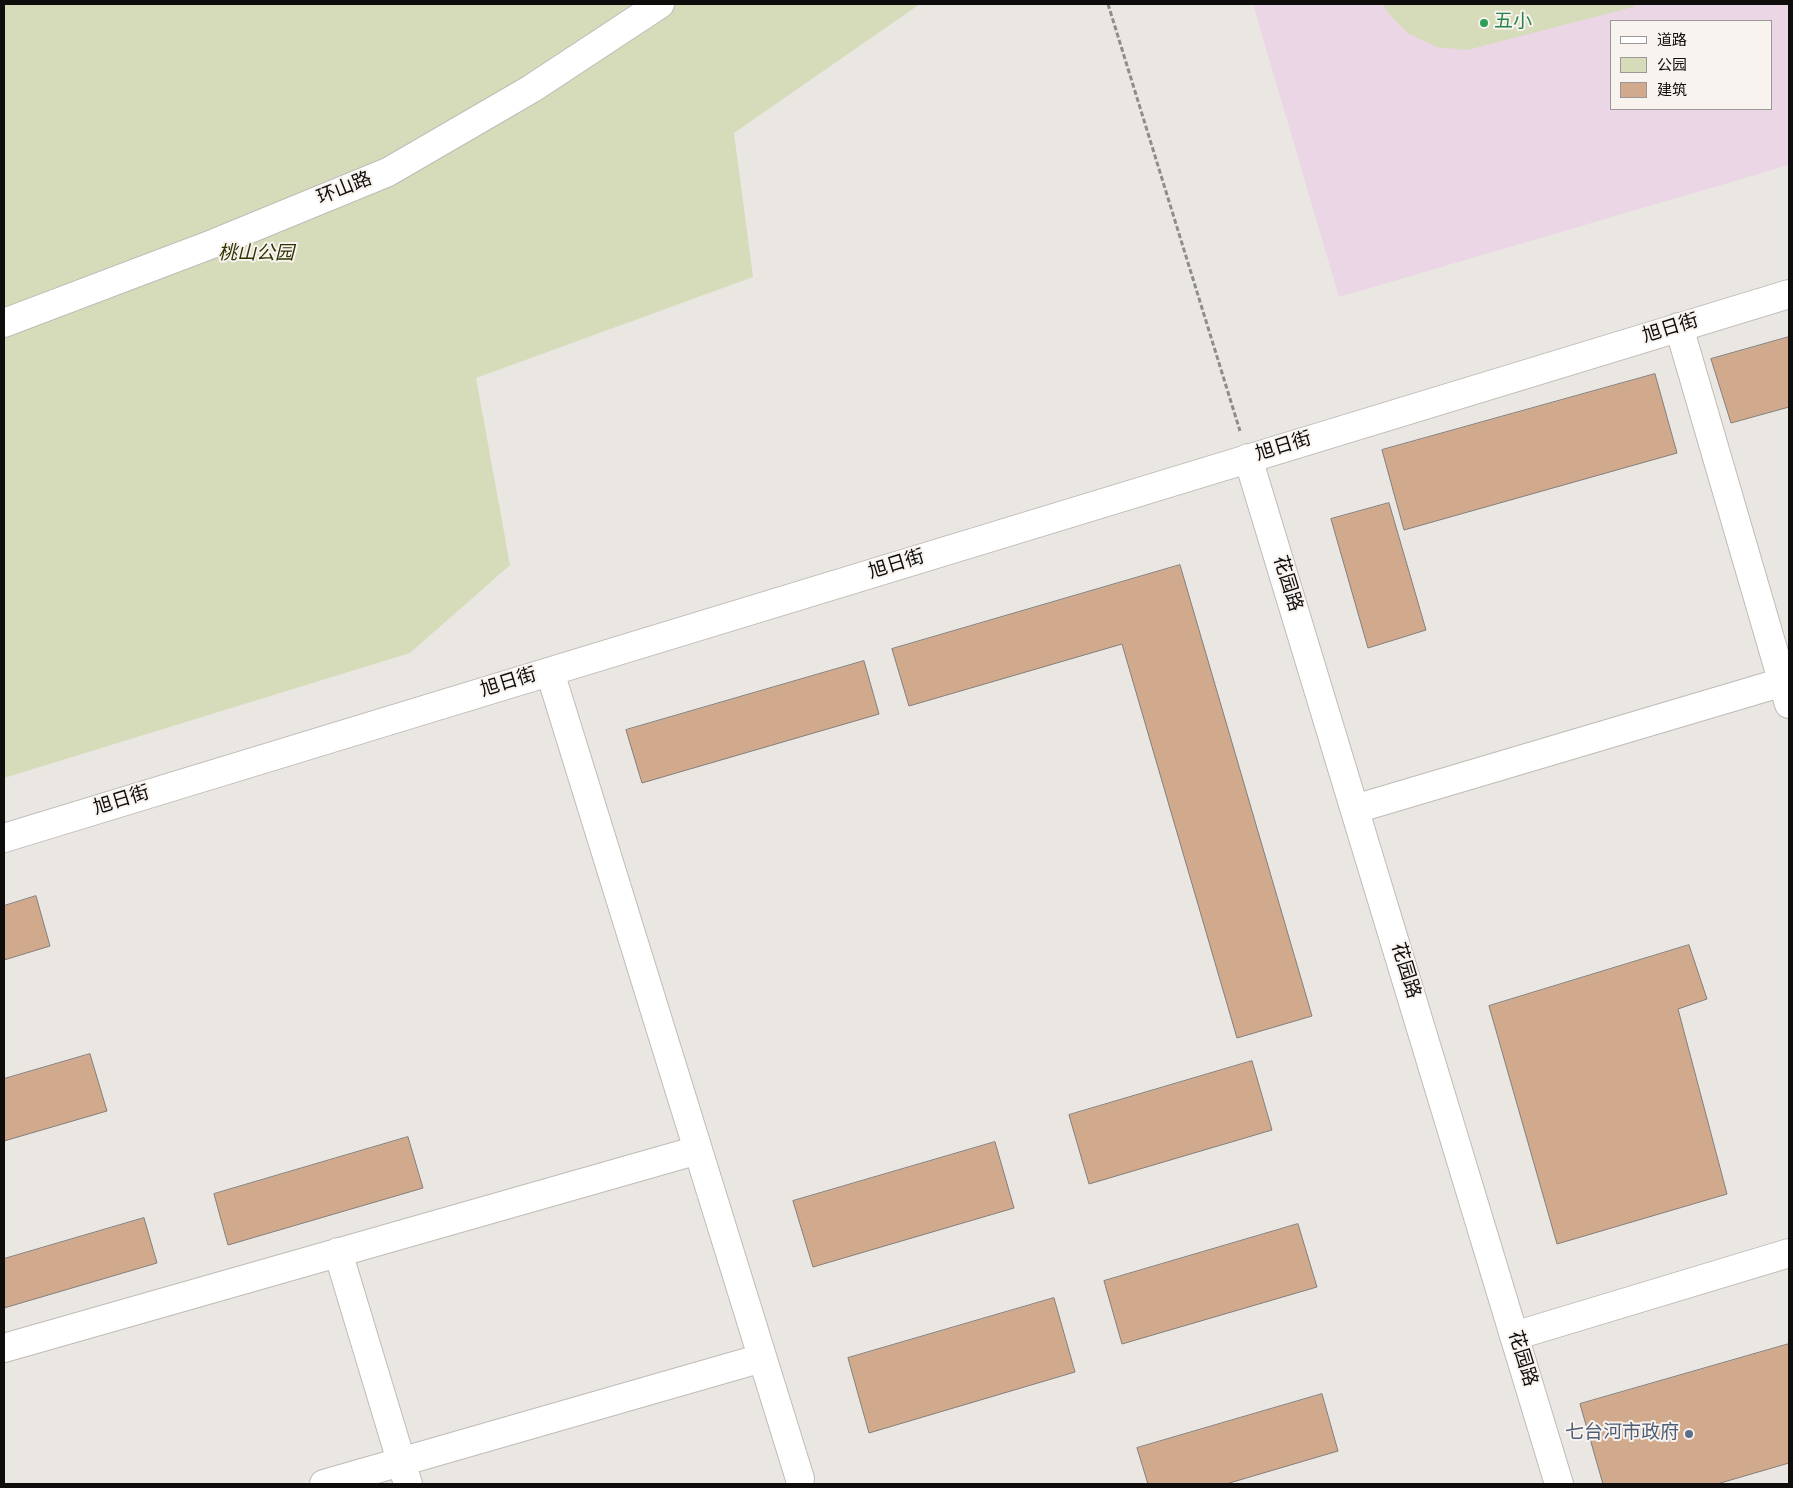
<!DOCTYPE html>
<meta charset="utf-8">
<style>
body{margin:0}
#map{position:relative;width:1793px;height:1488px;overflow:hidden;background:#eae6e2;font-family:Spectral,"Noto Sans SC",serif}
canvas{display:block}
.frame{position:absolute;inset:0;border:5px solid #0e0d0c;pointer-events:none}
.legend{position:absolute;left:1610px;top:20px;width:162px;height:90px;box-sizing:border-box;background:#f8f3ef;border:1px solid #9a9794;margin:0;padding:6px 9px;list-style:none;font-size:15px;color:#0e0d0c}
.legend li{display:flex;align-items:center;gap:10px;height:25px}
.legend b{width:25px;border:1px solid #9a9794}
</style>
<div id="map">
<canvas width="1793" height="1488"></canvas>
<div class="frame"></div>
<ul class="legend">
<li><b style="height:6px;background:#fff"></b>道路</li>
<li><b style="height:14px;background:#d6dcba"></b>公园</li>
<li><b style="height:14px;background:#d1aa8d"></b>建筑</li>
</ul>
</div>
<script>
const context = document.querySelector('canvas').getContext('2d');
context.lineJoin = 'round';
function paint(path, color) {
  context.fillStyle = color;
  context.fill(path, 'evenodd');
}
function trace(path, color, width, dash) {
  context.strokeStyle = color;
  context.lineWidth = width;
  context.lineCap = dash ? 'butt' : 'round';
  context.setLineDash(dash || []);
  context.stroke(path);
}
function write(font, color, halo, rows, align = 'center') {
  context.font = font + ' Spectral,"Noto Sans SC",serif';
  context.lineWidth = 4;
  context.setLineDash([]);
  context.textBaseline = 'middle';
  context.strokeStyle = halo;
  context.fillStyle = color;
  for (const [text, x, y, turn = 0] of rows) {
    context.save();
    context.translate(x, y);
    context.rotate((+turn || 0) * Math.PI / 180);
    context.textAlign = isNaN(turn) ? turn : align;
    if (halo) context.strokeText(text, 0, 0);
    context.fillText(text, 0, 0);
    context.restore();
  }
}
paint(new Path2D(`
 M 1253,4 L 1789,4 L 1789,165 L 1339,297 ZM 1612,21 L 1772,21 L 1772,109 L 1612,109 Z`), '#ead6e5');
paint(new Path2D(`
 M 4,4 L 920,4 L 734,133 L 753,277 L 476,378 L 510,565 L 410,653 L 4,778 Z
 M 1383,4 L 1636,4 L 1633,7 L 1467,50 L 1437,47 L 1409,34 L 1388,13 Z`), '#d6dcba');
const building = new Path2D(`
 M 1789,337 L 1789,407 L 1731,423 L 1711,359 Z
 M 1655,374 L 1677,453 L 1404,530 L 1382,450 Z
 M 1389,503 L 1426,630 L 1368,648 L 1331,519 Z
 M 1180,565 L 1312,1016 L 1237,1038 L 1122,644 L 909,706 L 892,649 Z
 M 864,661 L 879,714 L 642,783 L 626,730 Z
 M 36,896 L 50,946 L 4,960 L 4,906 Z
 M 1689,945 L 1707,999 L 1678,1009 L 1727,1194 L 1557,1244 L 1489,1006 Z
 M 90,1054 L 107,1111 L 4,1141 L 4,1079 Z
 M 1252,1061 L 1272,1130 L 1089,1184 L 1069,1115 Z
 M 408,1137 L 423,1188 L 228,1245 L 214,1194 Z
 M 995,1142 L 1014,1208 L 813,1267 L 793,1201 Z
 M 144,1218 L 157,1263 L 4,1308 L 4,1259 Z
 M 1298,1224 L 1317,1287 L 1122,1344 L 1104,1281 Z
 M 1054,1298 L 1075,1372 L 869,1433 L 848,1358 Z
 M 1789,1344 L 1789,1463 L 1717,1484 L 1603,1484 L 1580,1404 Z
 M 1322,1394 L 1338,1451 L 1226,1484 L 1148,1484 L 1137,1448 Z`);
paint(building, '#d1aa8d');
trace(building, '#827e7b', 1);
const street = new Path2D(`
 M 4,323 L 215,243 L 388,172 L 531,89 L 660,4
 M 1679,327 L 1789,704
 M 550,672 L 800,1479
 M 1355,809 L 1783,682
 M 338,1252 L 408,1484
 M 1514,1336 L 1789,1253
 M 4,1348 L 698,1150
 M 324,1484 L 762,1358`);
const secondary = new Path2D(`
 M 1248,458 L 1559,1484
 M 4,838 L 1789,294`);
trace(street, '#bfbbb7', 30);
trace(secondary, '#bfbbb7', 30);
trace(new Path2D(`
 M 1108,4 L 1240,431`), '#8f8d8a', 3, [5, 2.5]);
trace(street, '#fff', 28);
trace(secondary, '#fff', 28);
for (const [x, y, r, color] of [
 [1484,23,5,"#2e9e5b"],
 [1689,1434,5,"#5c6f8a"]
]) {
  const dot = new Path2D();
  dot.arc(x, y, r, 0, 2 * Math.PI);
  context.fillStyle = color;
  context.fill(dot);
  trace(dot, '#f8f3ef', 2);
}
write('19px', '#27864d', '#f8f3ef', [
 ["五小",1494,23]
], 'left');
write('19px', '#0e0d0c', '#f8f3ef', [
 ["环山路",345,190,-22],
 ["旭日街",1671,330,-17],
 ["旭日街",1284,448,-17],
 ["旭日街",897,566,-17],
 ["花园路",1286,584,73],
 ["旭日街",509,684,-17],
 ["旭日街",122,802,-17],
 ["花园路",1404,971,73],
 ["花园路",1521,1359,73]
]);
write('italic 19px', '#2f3400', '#f8f3ef', [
 ["桃山公园",256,255]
]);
write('19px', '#4e5e75', '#f8f3ef', [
 ["七台河市政府",1679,1434]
], 'right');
</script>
